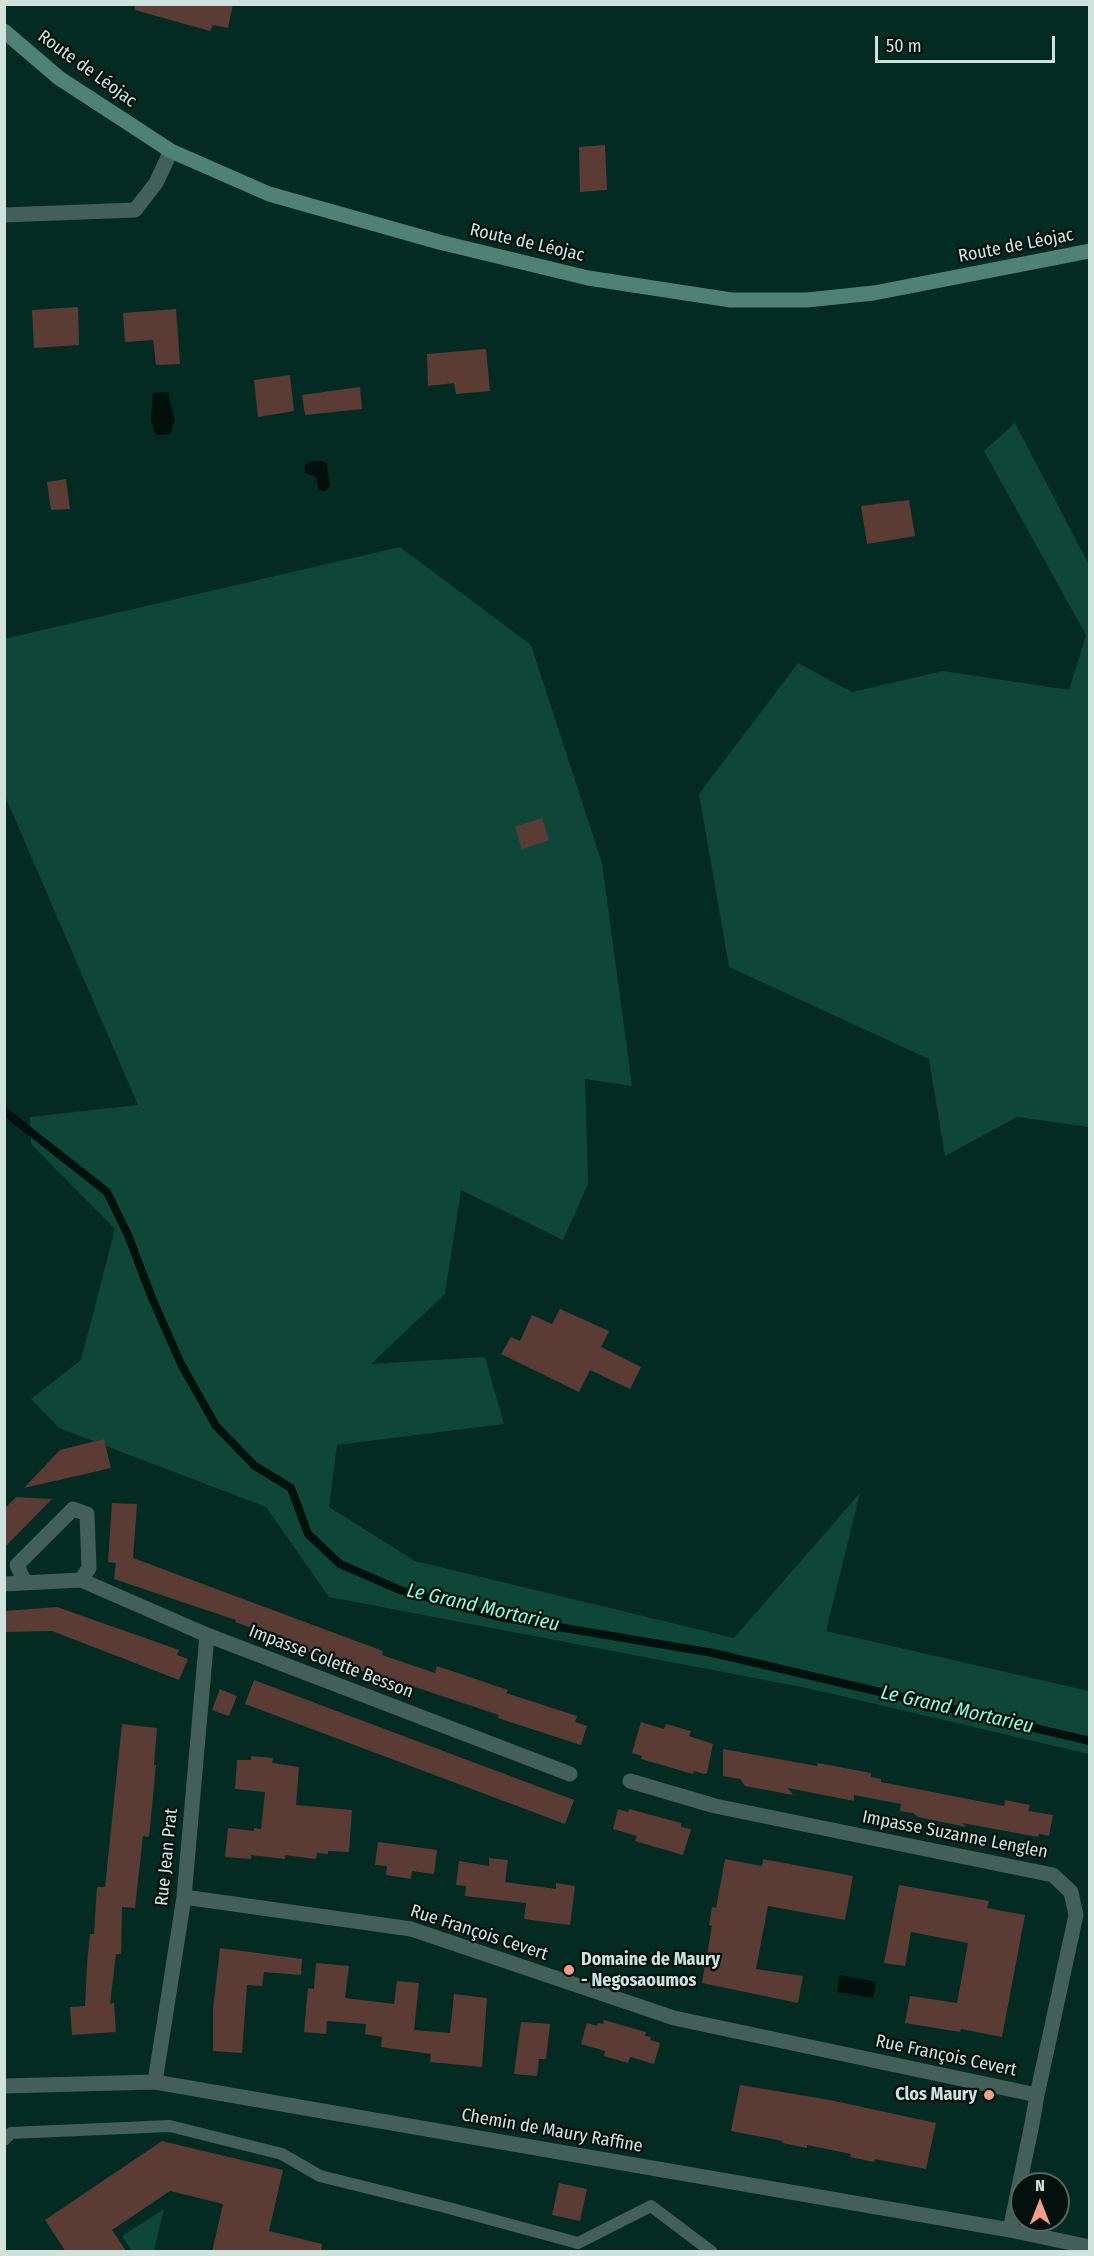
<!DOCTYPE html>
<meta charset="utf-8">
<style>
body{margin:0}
#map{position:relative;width:1094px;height:2256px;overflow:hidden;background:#042b22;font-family:"Fira Sans Condensed",sans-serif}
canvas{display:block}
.frame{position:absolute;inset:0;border:6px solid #cfe3dc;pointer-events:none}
.north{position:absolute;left:1010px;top:2172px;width:60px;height:60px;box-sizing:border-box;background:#03110c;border:2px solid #55655f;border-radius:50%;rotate:0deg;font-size:16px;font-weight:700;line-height:24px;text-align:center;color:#cfe3dc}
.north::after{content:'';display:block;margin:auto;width:21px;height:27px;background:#f49e89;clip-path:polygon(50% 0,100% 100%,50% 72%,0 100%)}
.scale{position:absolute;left:875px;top:36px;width:180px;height:27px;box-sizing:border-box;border:3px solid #cfe3dc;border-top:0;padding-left:8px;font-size:18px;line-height:21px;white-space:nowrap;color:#cfe3dc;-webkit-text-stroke:4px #03110c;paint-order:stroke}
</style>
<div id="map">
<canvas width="1094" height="2256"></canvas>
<div class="frame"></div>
<div class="north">N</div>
<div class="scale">50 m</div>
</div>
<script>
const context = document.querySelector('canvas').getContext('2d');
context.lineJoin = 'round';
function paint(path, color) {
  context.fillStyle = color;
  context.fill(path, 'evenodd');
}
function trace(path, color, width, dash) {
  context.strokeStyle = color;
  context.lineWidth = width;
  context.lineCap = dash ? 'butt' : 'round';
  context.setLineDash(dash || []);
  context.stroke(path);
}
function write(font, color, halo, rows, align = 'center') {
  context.font = font + ' "Fira Sans Condensed",sans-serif';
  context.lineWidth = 4.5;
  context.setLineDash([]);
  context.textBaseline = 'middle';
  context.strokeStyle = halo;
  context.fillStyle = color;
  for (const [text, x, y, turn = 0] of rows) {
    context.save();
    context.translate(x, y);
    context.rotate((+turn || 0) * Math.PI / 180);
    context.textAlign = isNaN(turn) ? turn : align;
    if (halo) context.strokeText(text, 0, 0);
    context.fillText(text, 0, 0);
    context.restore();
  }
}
paint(new Path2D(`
 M 1015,423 L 1089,565 L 1089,1127 L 1017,1117 L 945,1156 L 929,1059 L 729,967 L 699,794 L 798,663 L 852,692 L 943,671 L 1069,690 L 1086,635 L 984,451 Z
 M 400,547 L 531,645 L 602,863 L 632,1086 L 585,1079 L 588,1184 L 563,1240 L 461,1190 L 445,1294 L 371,1364 L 485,1357 L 504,1424 L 337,1445 L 329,1507 L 415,1561 L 734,1638 L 860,1493 L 826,1631 L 1089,1691 L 1089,1754 L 807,1688 L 329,1597 L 266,1507 L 59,1428 L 31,1399 L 81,1360 L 115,1229 L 31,1144 L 30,1117 L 138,1105 L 5,796 L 4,639 Z
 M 164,2209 L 154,2251 L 132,2251 L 122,2236 Z`), '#0e4638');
paint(new Path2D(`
 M 168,392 L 175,421 L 170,434 L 156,435 L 151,421 L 153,393 Z
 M 309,461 L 322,461 L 327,464 L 330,485 L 326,491 L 319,490 L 316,477 L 306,473 L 304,466 Z
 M 840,1975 L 876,1982 L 873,1998 L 837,1992 Z`), '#00100a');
trace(new Path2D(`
 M 4,1111 L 107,1192 L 128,1235 L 152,1298 L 181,1364 L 216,1426 L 255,1466 L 291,1488 L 308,1534 L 340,1564 L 400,1590 L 499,1617 L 713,1653 L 1090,1741`), '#00100a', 8);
paint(new Path2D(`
 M 135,4 L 233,4 L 228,28 L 213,25 L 210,31 L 135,10 Z
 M 605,145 L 607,190 L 580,192 L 579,147 Z
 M 78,307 L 79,345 L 34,348 L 32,310 Z
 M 176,309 L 180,364 L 156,365 L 153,340 L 125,342 L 123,313 Z
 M 486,349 L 490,391 L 456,394 L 454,383 L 428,386 L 427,354 Z
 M 290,375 L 294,411 L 258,417 L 254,380 Z
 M 360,387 L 362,409 L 305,415 L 302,395 Z
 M 66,479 L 70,509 L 51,510 L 47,482 Z
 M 909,500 L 915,536 L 867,544 L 861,506 Z
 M 542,818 L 549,840 L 522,849 L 515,827 Z
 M 560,1309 L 609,1331 L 601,1347 L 641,1367 L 630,1389 L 590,1370 L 579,1392 L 501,1354 L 511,1337 L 520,1341 L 532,1315 L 552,1324 Z
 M 104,1439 L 111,1468 L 24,1488 L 60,1450 Z
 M 16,1497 L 52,1499 L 4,1548 L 4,1509 Z
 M 112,1503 L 137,1504 L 133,1558 L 383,1651 L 382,1655 L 435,1673 L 437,1666 L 508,1690 L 506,1693 L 577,1716 L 575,1722 L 587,1726 L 581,1745 L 498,1718 L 499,1715 L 409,1685 L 408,1688 L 398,1684 L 395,1690 L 371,1681 L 373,1675 L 304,1650 L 302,1655 L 277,1646 L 281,1638 L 235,1622 L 236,1620 L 114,1579 L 116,1563 L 108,1562 Z
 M 57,1607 L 179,1650 L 177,1655 L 188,1659 L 179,1680 L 52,1631 L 4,1632 L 4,1611 Z
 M 254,1680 L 574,1800 L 565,1824 L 245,1704 Z
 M 220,1689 L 237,1696 L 229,1716 L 212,1710 Z
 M 641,1722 L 664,1729 L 666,1724 L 691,1731 L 689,1736 L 713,1744 L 707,1773 L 704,1774 L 694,1771 L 693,1774 L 641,1759 L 642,1756 L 632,1753 Z
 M 122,1724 L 157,1728 L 154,1765 L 156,1765 L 149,1837 L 143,1836 L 135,1908 L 122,1907 L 121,1954 L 116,1954 L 110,2004 L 114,2003 L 116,2032 L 72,2035 L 70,2007 L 85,2006 L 87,1965 L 90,1934 L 94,1934 L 97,1887 L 105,1887 Z
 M 723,1749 L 817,1766 L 818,1763 L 871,1773 L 871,1777 L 881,1779 L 881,1782 L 1004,1806 L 1005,1800 L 1030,1805 L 1028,1811 L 1053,1815 L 1049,1836 L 1039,1834 L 1038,1837 L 962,1823 L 966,1827 L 918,1817 L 913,1813 L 900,1811 L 901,1804 L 854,1795 L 854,1801 L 788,1788 L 793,1795 L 745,1786 L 740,1779 L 723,1776 Z
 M 251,1756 L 273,1758 L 272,1763 L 299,1767 L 296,1805 L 352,1810 L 349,1852 L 328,1851 L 328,1854 L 317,1853 L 316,1859 L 285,1855 L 285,1859 L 251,1855 L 251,1859 L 225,1857 L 228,1828 L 254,1831 L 254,1828 L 261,1829 L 265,1792 L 235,1789 L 237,1760 L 251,1760 Z
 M 618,1809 L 628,1812 L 629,1809 L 681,1823 L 681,1827 L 691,1829 L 683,1855 L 635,1841 L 637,1836 L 613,1829 Z
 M 378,1842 L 437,1850 L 434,1874 L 412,1871 L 411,1879 L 386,1875 L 387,1866 L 375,1865 Z
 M 489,1858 L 508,1860 L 505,1882 L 556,1889 L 556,1883 L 575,1886 L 570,1925 L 524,1919 L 526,1903 L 465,1896 L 466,1886 L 456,1885 L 459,1861 L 489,1866 Z
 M 725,1859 L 762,1866 L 763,1859 L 853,1876 L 845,1920 L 768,1906 L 756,1969 L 803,1976 L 798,2003 L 702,1983 L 712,1926 L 709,1925 L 712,1907 L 716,1908 Z
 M 899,1885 L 989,1901 L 987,1908 L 1025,1915 L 1002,2037 L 961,2029 L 960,2032 L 905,2023 L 910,1996 L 957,2003 L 968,1943 L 911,1932 L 905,1966 L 884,1963 Z
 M 220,1948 L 302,1959 L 301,1975 L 264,1972 L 262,1986 L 247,1985 L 242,2053 L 213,2051 L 213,2010 Z
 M 316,1963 L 349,1966 L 345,1998 L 394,2004 L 397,1981 L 419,1983 L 414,2030 L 450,2033 L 454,1994 L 487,1998 L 482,2067 L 430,2062 L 431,2054 L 381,2047 L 382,2037 L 365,2034 L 366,2024 L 327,2021 L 326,2034 L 304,2032 L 308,1988 L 314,1989 Z
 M 604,2020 L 646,2032 L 645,2036 L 651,2037 L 650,2040 L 660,2043 L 654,2064 L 630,2057 L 628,2063 L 604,2056 L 605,2051 L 581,2044 L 587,2023 L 597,2026 L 598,2023 L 603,2024 Z
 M 521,2022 L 550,2024 L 546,2059 L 539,2059 L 537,2076 L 514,2074 Z
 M 740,2085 L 830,2100 L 936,2123 L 926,2169 L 875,2159 L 874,2162 L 850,2157 L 851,2154 L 807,2145 L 807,2148 L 782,2143 L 783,2141 L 731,2131 Z
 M 162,2141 L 283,2170 L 269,2231 L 322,2244 L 321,2252 L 212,2252 L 223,2204 L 170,2191 L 112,2230 L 127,2252 L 66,2252 L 45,2220 Z
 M 559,2183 L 587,2189 L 580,2221 L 552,2215 Z`), '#5b3c34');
trace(new Path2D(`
 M 4,2140 L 11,2133 L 170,2126 L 282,2154 L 320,2176 L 445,2207 L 578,2243 L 651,2206 L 712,2252`), '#426057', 12);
trace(new Path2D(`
 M 4,215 L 135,210 L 156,183 L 171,151
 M 25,1583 L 17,1565 L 73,1509 L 87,1514 L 89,1568 L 81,1580
 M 4,1584 L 81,1580 L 207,1635 L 570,1774
 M 630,1781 L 715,1806 L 1053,1875 L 1071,1892 L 1076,1915 L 1037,2095 L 1032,2124 L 1010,2230
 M 184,1897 L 411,1929 L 674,2018 L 1037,2095
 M 155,2082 L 184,1897 L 207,1635
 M 4,2086 L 155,2082 L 1010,2230 L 1090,2247`), '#426057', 15);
trace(new Path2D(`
 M 4,31 L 59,78 L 171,151 L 269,194 L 439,242 L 588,278 L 731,300 L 807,300 L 874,293 L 1090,251`), '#508273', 15);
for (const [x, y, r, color] of [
 [569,1970,6,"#f49e89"],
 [989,2095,6,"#f49e89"]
]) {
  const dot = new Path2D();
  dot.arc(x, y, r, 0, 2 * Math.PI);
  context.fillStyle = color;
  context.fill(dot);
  trace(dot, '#03110c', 2);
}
write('18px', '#cfe3dc', '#03110c', [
 ["Route de Léojac",87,69,36],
 ["Route de Léojac",527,243,13],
 ["Route de Léojac",1016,246,-11],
 ["Impasse Colette Besson",331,1662,21],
 ["Impasse Suzanne Lenglen",955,1835,11],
 ["Rue Jean Prat",167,1857,-84],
 ["Rue François Cevert",479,1933,18],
 ["Rue François Cevert",946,2056,12],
 ["Chemin de Maury Raffine",552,2131,10]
]);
write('bold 18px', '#cfe3dc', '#03110c', [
 ["Domaine de Maury",581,1960],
 ["- Negosaoumos",581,1981],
 ["Clos Maury",977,2095,"right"]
], 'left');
write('italic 20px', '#88fcda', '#03110c', [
 ["Le Grand Mortarieu",483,1608,13],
 ["Le Grand Mortarieu",957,1710,13]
]);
</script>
